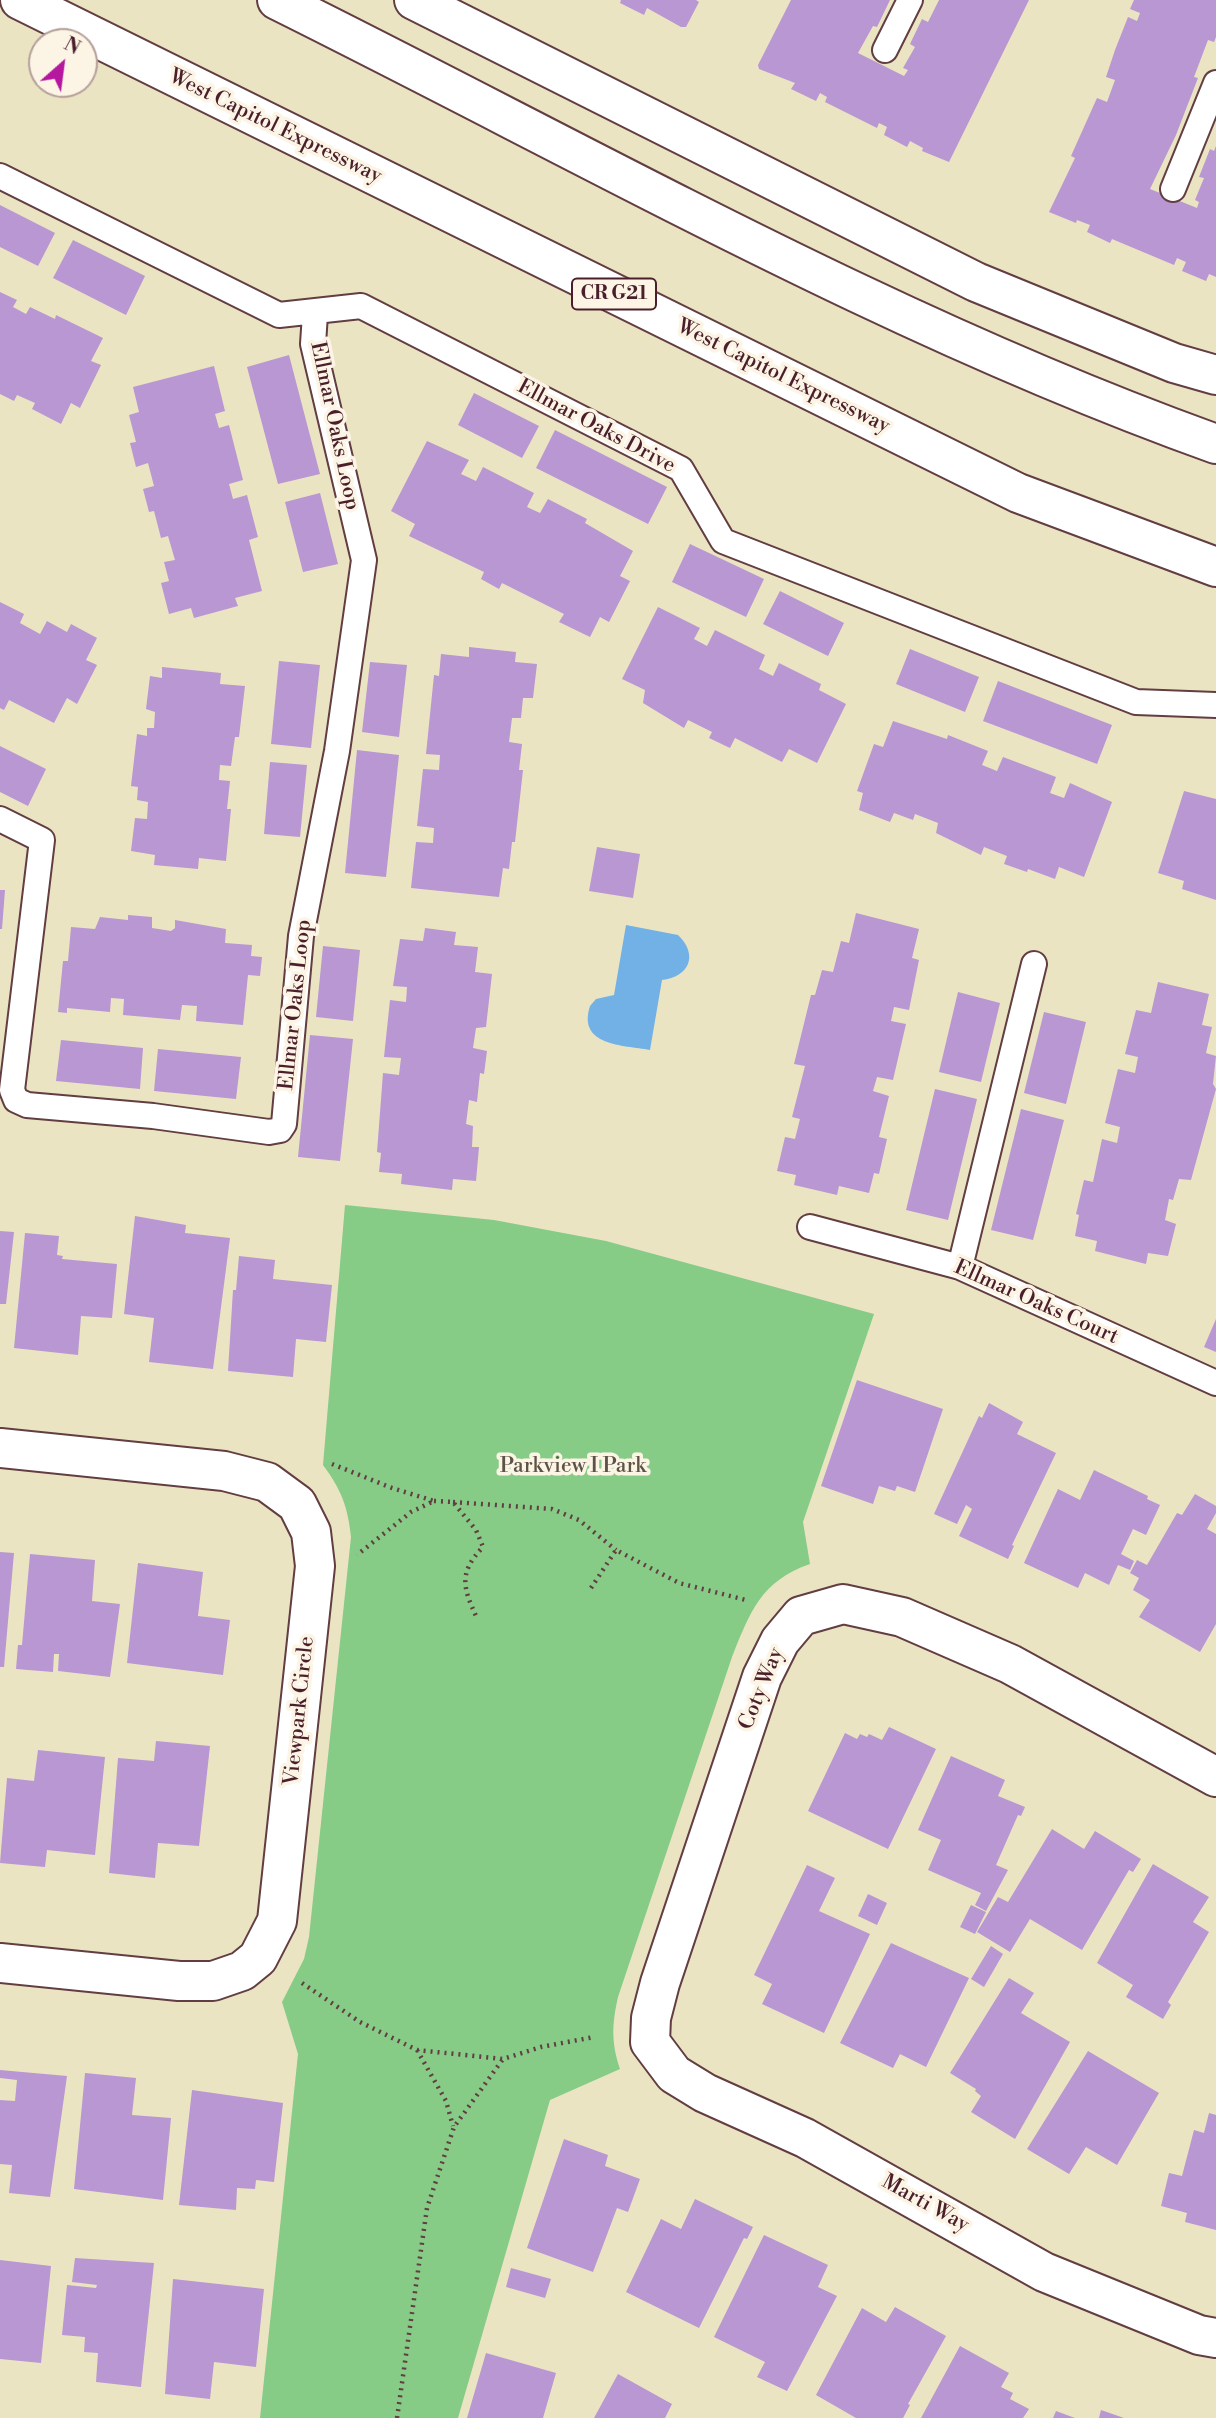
<!DOCTYPE html>
<style>
body{margin:0}
#map{position:relative;width:1216px;height:2418px;overflow:hidden;background:#ebe4c3;font-family:"Libre Bodoni",serif}
canvas{display:block}
.north{position:absolute;left:28px;top:28px;width:70px;height:70px;box-sizing:border-box;background:#fcf5e5;border:2px solid #b59f9b;border-radius:50%;rotate:28deg;font-size:19px;font-weight:700;line-height:28px;text-align:center;color:#4a1f2b}
.north::after{content:'';display:block;margin:auto;width:24px;height:32px;background:#b5179e;clip-path:polygon(50% 0,100% 100%,50% 72%,0 100%)}
</style>
<div id="map">
<canvas width="1216" height="2418"></canvas>
<div class="north">N</div>
</div>
<script>
const context = document.querySelector('canvas').getContext('2d');
context.lineJoin = 'round';
function paint(path, color) {
  context.fillStyle = color;
  context.fill(path, 'evenodd');
}
function trace(path, color, width, dash) {
  context.strokeStyle = color;
  context.lineWidth = width;
  context.lineCap = dash ? 'butt' : 'round';
  context.setLineDash(dash || []);
  context.stroke(path);
}
function write(font, color, halo, rows, align = 'center') {
  context.font = font + ' "Libre Bodoni",serif';
  context.lineWidth = 7;
  context.setLineDash([]);
  context.textBaseline = 'middle';
  context.strokeStyle = halo;
  context.fillStyle = color;
  for (const [text, x, y, turn = 0] of rows) {
    context.save();
    context.translate(x, y);
    context.rotate((+turn || 0) * Math.PI / 180);
    context.textAlign = isNaN(turn) ? turn : align;
    if (halo) context.strokeText(text, 0, 0);
    context.fillText(text, 0, 0);
    context.restore();
  }
}
paint(new Path2D(`
 M 345,1205 L 494,1220 L 606,1241 L 874,1314 L 803,1522 L 810,1564 C 761,1581 750,1612 732,1657 L 618,1997 C 612,2024 611,2042 620,2069 L 550,2100 L 458,2418 L 260,2418 L 298,2054 L 282,2002 L 304,1959 L 309,1937 L 351,1537 C 348,1507 341,1489 323,1465 Z`), '#86cb86');
paint(new Path2D(`
 M 626,925 L 678,935 C 699,955 689,977 662,980 L 650,1050 C 623,1045 577,1046 590,1006 L 596,999 L 614,995 Z`), '#72b1e6');
paint(new Path2D(`
 M 621,0 L 696,0 L 699,2 L 686,27 L 681,27 L 647,8 L 644,15 L 620,3 Z
 M 791,0 L 890,0 L 877,27 L 873,26 L 858,53 L 904,76 L 908,70 L 903,68 L 915,47 L 910,44 L 922,19 L 928,22 L 939,0 L 1029,0 L 949,162 L 922,151 L 923,148 L 910,141 L 907,147 L 884,135 L 887,127 L 879,123 L 877,128 L 825,102 L 827,97 L 820,93 L 816,101 L 791,89 L 795,83 L 759,69 L 758,65 Z
 M 1134,0 L 1216,0 L 1216,37 L 1214,42 L 1208,40 L 1194,77 L 1198,78 L 1176,135 L 1150,189 L 1197,208 L 1199,202 L 1195,200 L 1204,178 L 1199,177 L 1210,149 L 1214,151 L 1216,146 L 1216,277 L 1209,274 L 1206,281 L 1182,271 L 1186,262 L 1177,258 L 1174,265 L 1112,239 L 1110,243 L 1087,232 L 1090,225 L 1077,220 L 1076,223 L 1049,212 L 1075,158 L 1071,156 L 1097,98 L 1107,102 L 1115,80 L 1106,77 L 1115,50 L 1128,17 L 1137,21 L 1140,13 L 1130,9 Z
 M 0,205 L 55,233 L 38,266 L 0,247 Z
 M 73,240 L 145,276 L 126,315 L 53,278 Z
 M 0,292 L 17,300 L 13,307 L 26,314 L 30,307 L 55,319 L 56,315 L 103,338 L 91,361 L 101,365 L 80,408 L 71,403 L 61,424 L 32,409 L 35,403 L 17,395 L 14,401 L 0,394 Z
 M 289,355 L 320,474 L 278,484 L 247,367 Z
 M 214,366 L 225,411 L 215,414 L 219,428 L 229,425 L 243,480 L 229,484 L 233,499 L 247,495 L 258,537 L 249,540 L 262,591 L 235,598 L 238,606 L 194,618 L 191,608 L 169,614 L 161,583 L 169,581 L 164,562 L 175,560 L 168,536 L 161,538 L 154,511 L 149,512 L 143,489 L 154,486 L 148,463 L 136,467 L 130,443 L 136,442 L 129,415 L 139,412 L 133,387 Z
 M 474,393 L 539,426 L 522,458 L 458,425 Z
 M 555,430 L 667,487 L 648,524 L 536,468 Z
 M 427,441 L 469,460 L 461,474 L 476,481 L 483,467 L 534,493 L 527,507 L 540,513 L 548,499 L 587,519 L 585,523 L 633,551 L 620,576 L 630,581 L 609,622 L 600,617 L 590,637 L 559,622 L 564,614 L 502,583 L 499,589 L 481,579 L 484,572 L 409,536 L 415,524 L 391,511 Z
 M 320,493 L 338,564 L 303,572 L 285,502 Z
 M 690,544 L 764,579 L 746,617 L 672,582 Z
 M 780,591 L 844,623 L 828,656 L 763,624 Z
 M 0,602 L 24,614 L 20,623 L 40,634 L 47,621 L 67,632 L 71,624 L 97,638 L 86,660 L 97,665 L 77,704 L 67,698 L 54,723 L 9,700 L 4,710 L 0,708 Z
 M 658,607 L 700,628 L 694,639 L 707,646 L 715,630 L 765,655 L 759,669 L 773,676 L 779,663 L 821,684 L 819,690 L 846,704 L 817,763 L 789,749 L 782,762 L 735,738 L 730,748 L 709,738 L 712,732 L 688,720 L 684,728 L 643,703 L 645,690 L 622,679 Z
 M 469,647 L 516,652 L 515,662 L 537,664 L 533,698 L 523,698 L 521,718 L 512,718 L 509,742 L 522,744 L 519,770 L 523,770 L 515,842 L 512,842 L 509,869 L 503,868 L 499,897 L 411,888 L 416,842 L 433,843 L 434,828 L 417,826 L 423,769 L 439,770 L 440,755 L 426,754 L 434,675 L 439,676 L 441,654 L 469,657 Z
 M 910,649 L 979,677 L 965,712 L 896,684 Z
 M 279,661 L 320,665 L 311,748 L 271,744 Z
 M 370,662 L 407,665 L 399,737 L 362,732 Z
 M 162,667 L 221,673 L 220,684 L 245,686 L 239,737 L 235,737 L 231,766 L 220,765 L 219,780 L 230,781 L 227,809 L 231,809 L 226,861 L 199,858 L 198,869 L 154,865 L 155,855 L 131,851 L 135,818 L 147,819 L 148,802 L 137,800 L 138,787 L 131,786 L 137,734 L 147,736 L 147,728 L 154,728 L 155,712 L 146,709 L 150,676 L 162,678 Z
 M 998,681 L 1112,725 L 1097,764 L 983,721 Z
 M 893,721 L 947,739 L 948,735 L 988,751 L 982,765 L 997,771 L 1003,757 L 1056,777 L 1050,793 L 1064,798 L 1070,783 L 1112,802 L 1084,877 L 1059,867 L 1055,879 L 1028,869 L 1027,872 L 1004,864 L 1007,856 L 984,847 L 981,855 L 936,833 L 938,823 L 915,814 L 913,820 L 894,813 L 890,822 L 859,810 L 863,793 L 857,791 L 874,744 L 883,747 Z
 M 0,746 L 46,769 L 28,806 L 0,792 Z
 M 357,750 L 399,755 L 386,877 L 345,873 Z
 M 270,762 L 307,765 L 300,837 L 264,834 Z
 M 1184,791 L 1216,799 L 1216,900 L 1182,889 L 1184,881 L 1158,873 Z
 M 597,847 L 640,854 L 633,898 L 589,891 Z
 M 0,890 L 5,890 L 2,929 L 0,929 Z
 M 856,913 L 919,929 L 912,958 L 919,960 L 909,1010 L 894,1007 L 891,1021 L 906,1024 L 893,1080 L 877,1077 L 873,1091 L 889,1096 L 879,1137 L 887,1139 L 879,1174 L 874,1173 L 869,1193 L 839,1186 L 837,1195 L 794,1185 L 796,1175 L 777,1171 L 785,1137 L 795,1139 L 800,1119 L 792,1117 L 805,1066 L 794,1064 L 811,995 L 815,995 L 822,970 L 833,972 L 841,941 L 849,943 Z
 M 128,915 L 152,917 L 152,928 L 171,931 L 175,928 L 175,920 L 226,929 L 225,943 L 252,945 L 251,956 L 262,957 L 260,976 L 248,975 L 243,1025 L 196,1021 L 197,1006 L 182,1005 L 180,1020 L 123,1015 L 124,999 L 111,998 L 110,1012 L 67,1008 L 67,1013 L 58,1012 L 63,961 L 68,961 L 71,927 L 95,929 L 100,917 L 128,920 Z
 M 425,928 L 456,932 L 454,945 L 478,947 L 475,972 L 492,974 L 486,1027 L 476,1028 L 473,1048 L 487,1051 L 484,1074 L 480,1073 L 477,1102 L 469,1100 L 466,1124 L 473,1126 L 472,1147 L 479,1147 L 476,1181 L 453,1179 L 452,1190 L 401,1184 L 402,1174 L 379,1172 L 381,1153 L 377,1152 L 383,1073 L 399,1075 L 401,1058 L 384,1057 L 390,1000 L 406,1002 L 407,987 L 393,986 L 400,939 L 423,941 Z
 M 323,946 L 360,950 L 353,1021 L 316,1017 Z
 M 1158,982 L 1209,994 L 1202,1025 L 1212,1027 L 1206,1053 L 1216,1056 L 1213,1084 L 1216,1089 L 1191,1180 L 1179,1179 L 1173,1200 L 1169,1199 L 1165,1220 L 1176,1224 L 1168,1256 L 1148,1253 L 1146,1264 L 1095,1251 L 1097,1241 L 1075,1236 L 1079,1215 L 1076,1214 L 1084,1180 L 1093,1182 L 1102,1139 L 1117,1143 L 1120,1127 L 1105,1123 L 1118,1069 L 1135,1073 L 1138,1057 L 1125,1054 L 1136,1010 L 1151,1013 Z
 M 958,992 L 1000,1003 L 981,1082 L 939,1072 Z
 M 1044,1012 L 1086,1022 L 1066,1104 L 1024,1093 Z
 M 310,1035 L 353,1039 L 340,1161 L 298,1157 Z
 M 61,1040 L 143,1048 L 140,1089 L 56,1081 Z
 M 158,1049 L 241,1057 L 236,1099 L 154,1091 Z
 M 935,1089 L 977,1099 L 948,1220 L 906,1210 Z
 M 1021,1109 L 1064,1120 L 1033,1240 L 991,1230 Z
 M 135,1216 L 186,1225 L 185,1233 L 230,1238 L 213,1369 L 149,1362 L 154,1318 L 124,1314 Z
 M 0,1231 L 14,1232 L 6,1304 L 0,1304 Z
 M 25,1233 L 59,1236 L 57,1255 L 63,1256 L 62,1259 L 117,1264 L 112,1318 L 81,1316 L 78,1355 L 14,1348 Z
 M 239,1256 L 275,1260 L 273,1279 L 332,1285 L 326,1342 L 296,1339 L 293,1377 L 228,1371 L 233,1290 L 236,1290 Z
 M 1216,1319 L 1216,1352 L 1204,1347 Z
 M 857,1380 L 943,1409 L 915,1492 L 897,1486 L 895,1491 L 879,1486 L 873,1504 L 821,1486 Z
 M 989,1403 L 1023,1422 L 1017,1434 L 1056,1453 L 1012,1545 L 1014,1546 L 1008,1559 L 959,1536 L 972,1509 L 966,1505 L 957,1524 L 934,1514 L 979,1416 L 982,1418 Z
 M 1094,1470 L 1148,1496 L 1147,1499 L 1160,1505 L 1146,1535 L 1133,1529 L 1121,1554 L 1134,1561 L 1130,1570 L 1118,1565 L 1109,1585 L 1085,1573 L 1078,1588 L 1024,1563 L 1058,1489 L 1080,1500 Z
 M 1195,1494 L 1216,1506 L 1216,1513 L 1207,1529 L 1216,1534 L 1216,1624 L 1200,1652 L 1139,1617 L 1150,1600 L 1133,1590 L 1139,1578 L 1130,1573 L 1137,1560 L 1147,1565 L 1177,1513 L 1182,1515 Z
 M 0,1552 L 14,1553 L 4,1667 L 0,1667 Z
 M 30,1554 L 95,1560 L 92,1601 L 120,1604 L 110,1677 L 58,1671 L 59,1654 L 54,1654 L 53,1672 L 16,1669 L 18,1645 L 22,1645 Z
 M 138,1563 L 203,1572 L 198,1616 L 230,1620 L 223,1675 L 127,1663 Z
 M 889,1727 L 936,1749 L 888,1849 L 808,1811 L 845,1733 L 857,1739 L 860,1734 L 867,1737 L 869,1734 L 882,1740 Z
 M 156,1741 L 210,1746 L 199,1846 L 158,1843 L 155,1878 L 109,1873 L 118,1758 L 154,1761 Z
 M 38,1750 L 105,1757 L 95,1855 L 47,1850 L 45,1867 L 0,1863 L 7,1778 L 34,1781 Z
 M 951,1756 L 1005,1780 L 998,1796 L 1025,1807 L 1021,1816 L 1018,1815 L 996,1865 L 1008,1870 L 986,1911 L 975,1905 L 981,1893 L 928,1870 L 941,1840 L 918,1830 Z
 M 1052,1829 L 1084,1849 L 1095,1831 L 1141,1859 L 1133,1872 L 1129,1870 L 1082,1950 L 1030,1919 L 1010,1952 L 977,1932 L 998,1897 L 1008,1902 Z
 M 1153,1864 L 1209,1897 L 1193,1922 L 1209,1932 L 1168,2002 L 1171,2005 L 1163,2019 L 1126,1997 L 1133,1985 L 1097,1963 Z
 M 807,1865 L 835,1878 L 819,1911 L 870,1934 L 824,2033 L 762,2004 L 772,1984 L 754,1975 Z
 M 868,1894 L 887,1903 L 877,1925 L 858,1916 Z
 M 971,1905 L 986,1912 L 975,1934 L 960,1927 Z
 M 891,1943 L 969,1978 L 926,2067 L 900,2054 L 893,2068 L 840,2043 Z
 M 991,1946 L 1003,1954 L 984,1987 L 971,1979 Z
 M 1009,1978 L 1034,1993 L 1021,2013 L 1070,2042 L 1015,2139 L 971,2112 L 981,2096 L 975,2091 L 976,2089 L 950,2073 Z
 M 1088,2051 L 1159,2093 L 1117,2165 L 1086,2147 L 1069,2174 L 1027,2149 Z
 M 0,2070 L 67,2076 L 50,2197 L 9,2193 L 12,2165 L 0,2164 L 0,2100 L 15,2101 L 17,2080 L 0,2078 Z
 M 85,2073 L 136,2078 L 132,2115 L 171,2118 L 163,2200 L 74,2189 Z
 M 192,2090 L 283,2103 L 274,2182 L 256,2180 L 255,2189 L 237,2188 L 236,2210 L 179,2205 Z
 M 1209,2113 L 1216,2115 L 1216,2230 L 1185,2222 L 1187,2213 L 1161,2206 L 1169,2173 L 1182,2176 L 1194,2130 L 1204,2133 Z
 M 564,2139 L 608,2155 L 605,2166 L 640,2179 L 628,2212 L 617,2208 L 593,2272 L 527,2248 Z
 M 695,2199 L 753,2227 L 747,2239 L 744,2238 L 699,2328 L 626,2292 L 661,2219 L 681,2229 Z
 M 764,2235 L 828,2265 L 818,2287 L 837,2296 L 787,2391 L 757,2377 L 765,2362 L 714,2337 Z
 M 75,2258 L 154,2263 L 141,2387 L 96,2382 L 98,2353 L 84,2352 L 85,2337 L 62,2335 L 67,2285 L 96,2288 L 97,2285 L 72,2282 Z
 M 0,2260 L 51,2266 L 41,2363 L 0,2359 Z
 M 511,2268 L 551,2279 L 545,2298 L 506,2287 Z
 M 173,2279 L 264,2289 L 256,2367 L 214,2362 L 210,2399 L 165,2394 Z
 M 895,2307 L 946,2336 L 908,2404 L 910,2405 L 903,2418 L 856,2418 L 816,2395 L 862,2308 L 886,2322 Z
 M 960,2346 L 1009,2373 L 1001,2387 L 1013,2393 L 1010,2399 L 1029,2409 L 1023,2418 L 921,2418 Z
 M 486,2353 L 556,2373 L 543,2418 L 467,2418 Z
 M 618,2374 L 672,2404 L 665,2418 L 594,2418 Z
 M 1101,2410 L 1124,2418 L 1099,2418 Z
 M 1056,2411 L 1075,2418 L 1053,2418 Z`), '#b897d2');
const lane = new Path2D(`
 M 885,50 L 910,0
 M 0,176 L 279,315 L 361,306 L 681,469 L 723,541 L 1136,702 L 1216,705
 M 1173,189 L 1216,83
 M 0,819 L 42,840 L 12,1090 L 16,1100 L 27,1105 L 153,1116 L 269,1132 L 280,1130 L 284,1124 L 301,936 L 337,751 L 364,560 L 313,344 L 315,314
 M 810,1227 L 960,1267 L 1216,1383
 M 960,1267 L 1034,964`);
const street = new Path2D(`
 M 0,1448 L 224,1471 L 267,1482 L 297,1504 L 311,1532 L 315,1566 L 277,1921 L 258,1958 L 242,1971 L 213,1981 L 179,1981 L 0,1963
 M 1216,1777 L 1010,1664 L 902,1617 L 843,1604 L 801,1616 L 780,1641 L 762,1677 L 660,1983 L 651,2018 L 650,2042 L 674,2074 L 705,2093 L 805,2138 L 1044,2272 L 1199,2335 L 1216,2338`);
const highway = new Path2D(`
 M 20,0 L 1018,493 L 1216,567
 M 277,0 C 587,154 889,327 1216,444
 M 414,0 L 976,282 L 1174,363 L 1216,375`);
trace(lane, '#623d42', 28);
trace(street, '#623d42', 42);
trace(highway, '#623d42', 42);
trace(new Path2D(`
 M 332,1464 L 392,1488 L 434,1501 L 411,1512 L 357,1555
 M 434,1501 L 453,1502 L 476,1530 L 483,1547 C 458,1573 463,1588 477,1618
 M 453,1502 L 552,1509 L 579,1520 L 616,1550
 M 591,1588 L 616,1550 L 679,1583 L 746,1600
 M 302,1983 L 360,2022 L 417,2050 L 503,2059 L 541,2047 L 594,2037
 M 417,2050 L 446,2101 L 453,2126
 M 397,2418 L 427,2208 L 454,2127 L 503,2059`), '#623d42', 4.5, [2, 5]);
trace(lane, '#fff', 24);
trace(street, '#fff', 38);
trace(highway, '#fff', 38);
for (const [x, y, w] of [
 [614,294,84]
]) {
  const box = new Path2D();
  box.roundRect(x - w / 2, y - 15.5, w, 31, 5);
  context.fillStyle = '#fcf5e5';
  context.fill(box);
  trace(box, '#4a1f2b', 2);
}
write('bold 19px', '#4a1f2b', null, [
 ["CR G21",614,294]
]);
write('21px', '#4a1f2b', '#fcf5e5', [
 ["West Capitol Expressway",275,127,26],
 ["West Capitol Expressway",783,377,26],
 ["Ellmar Oaks Loop",334,426,78],
 ["Ellmar Oaks Drive",596,427,28],
 ["Ellmar Oaks Loop",296,1005,-84],
 ["Ellmar Oaks Court",1036,1303,24],
 ["Coty Way",762,1689,-68],
 ["Viewpark Circle",300,1711,-84],
 ["Marti Way",925,2204,29]
]);
write('21px', '#5c5346', '#fcf5e5', [
 ["Parkview I Park",573,1467]
]);
</script>
